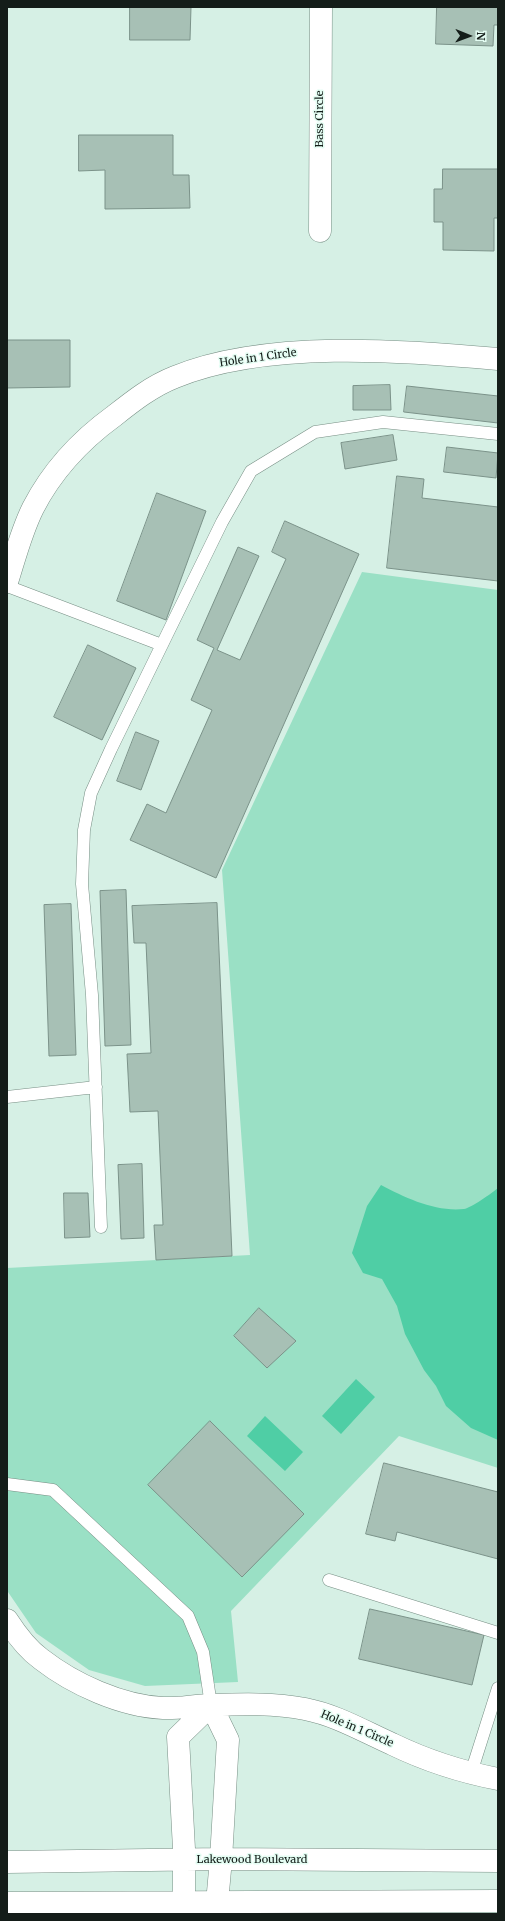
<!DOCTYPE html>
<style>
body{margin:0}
#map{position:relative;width:505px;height:1921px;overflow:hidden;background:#d6f0e5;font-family:Merriweather,serif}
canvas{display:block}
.frame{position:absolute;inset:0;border:8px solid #141d19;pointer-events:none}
.north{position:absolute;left:449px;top:16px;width:40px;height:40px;-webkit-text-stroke:3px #e4fdf3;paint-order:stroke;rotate:91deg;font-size:11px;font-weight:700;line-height:16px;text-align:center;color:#141d19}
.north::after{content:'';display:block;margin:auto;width:14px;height:18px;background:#141d19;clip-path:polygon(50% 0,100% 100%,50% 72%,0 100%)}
</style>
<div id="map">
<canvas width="505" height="1921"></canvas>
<div class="frame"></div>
<div class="north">N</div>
</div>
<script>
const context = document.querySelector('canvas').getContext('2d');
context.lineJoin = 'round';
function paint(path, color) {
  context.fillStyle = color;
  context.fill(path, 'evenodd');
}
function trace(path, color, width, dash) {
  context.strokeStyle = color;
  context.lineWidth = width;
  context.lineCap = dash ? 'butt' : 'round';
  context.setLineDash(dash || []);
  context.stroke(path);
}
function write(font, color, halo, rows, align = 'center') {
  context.font = font + ' Merriweather,serif';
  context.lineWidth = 3;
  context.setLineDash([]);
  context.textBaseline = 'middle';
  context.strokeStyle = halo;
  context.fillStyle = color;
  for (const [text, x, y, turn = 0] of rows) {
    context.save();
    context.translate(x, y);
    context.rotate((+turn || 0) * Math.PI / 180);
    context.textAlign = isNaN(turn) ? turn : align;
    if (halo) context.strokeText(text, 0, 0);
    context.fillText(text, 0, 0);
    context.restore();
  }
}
paint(new Path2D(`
 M 362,572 L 498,590 L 498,1468 L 399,1436 L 231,1611 L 238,1682 L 145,1686 L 89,1670 L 36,1633 L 8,1592 L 7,1268 L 250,1255 L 222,870 Z`), '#9ae0c5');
paint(new Path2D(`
 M 381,1185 C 406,1198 435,1212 464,1209 C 471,1208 492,1193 498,1188 L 498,1440 L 471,1428 L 446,1406 L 436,1386 L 424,1370 L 405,1334 L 397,1306 L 382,1279 L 363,1273 L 352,1253 L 367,1206 Z
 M 356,1379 L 375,1397 L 341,1434 L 322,1416 Z
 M 265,1416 L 303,1452 L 285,1471 L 247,1436 Z`), '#4fcea5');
const building = new Path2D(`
 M 130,7 L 191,7 L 190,40 L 130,40 Z
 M 437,7 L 498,7 L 498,25 L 494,25 L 493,46 L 436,44 Z
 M 79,135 L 173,135 L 173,175 L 189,175 L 190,208 L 105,209 L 105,170 L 79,171 Z
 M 443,169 L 498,169 L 498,218 L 494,218 L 494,251 L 443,250 L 443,222 L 434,222 L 434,189 L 442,189 Z
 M 7,340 L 70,340 L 70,387 L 7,388 Z
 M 390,385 L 391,410 L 353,410 L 353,386 Z
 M 407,386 L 498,396 L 498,423 L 404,412 Z
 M 393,435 L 397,460 L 345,469 L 341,443 Z
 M 447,447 L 498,453 L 496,478 L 444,472 Z
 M 397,476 L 424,479 L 422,498 L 498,507 L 498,581 L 387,568 Z
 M 157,493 L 206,511 L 166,620 L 117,601 Z
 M 285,521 L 359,554 L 216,878 L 130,840 L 147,804 L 166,813 L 212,710 L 191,700 L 214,648 L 197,640 L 238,547 L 259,556 L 217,650 L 240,660 L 286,559 L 272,552 Z
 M 88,645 L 136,668 L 102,740 L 54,717 Z
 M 136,732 L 159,741 L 141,790 L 117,781 Z
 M 126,890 L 131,1045 L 105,1046 L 100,891 Z
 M 217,903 L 232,1256 L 156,1260 L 154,1225 L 163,1225 L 158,1111 L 130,1112 L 127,1054 L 151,1053 L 146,943 L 134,943 L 132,906 Z
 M 71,904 L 76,1055 L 49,1056 L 44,905 Z
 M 142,1164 L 144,1238 L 121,1239 L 118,1165 Z
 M 64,1193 L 88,1193 L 90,1237 L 65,1238 Z
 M 259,1308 L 296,1341 L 267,1368 L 234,1336 Z
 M 210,1421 L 304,1514 L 242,1577 L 148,1485 Z
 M 384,1463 L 498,1492 L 498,1559 L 397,1532 L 395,1541 L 366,1534 Z
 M 370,1609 L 484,1635 L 472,1685 L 359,1659 Z`);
paint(building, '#a7c0b5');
trace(building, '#7b9289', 1);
const service = new Path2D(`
 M 7,586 L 162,645
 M 7,1097 L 96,1087
 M 101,1227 L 92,995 L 82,884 L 84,830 L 91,793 L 111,749 L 222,522 L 251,471 L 315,432 L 383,422 L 498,434
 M 7,1484 L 53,1490 L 188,1616 L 203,1652 L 211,1705
 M 329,1580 L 498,1633
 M 471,1773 L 498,1688`);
const minor = new Path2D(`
 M 320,231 L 321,7
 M 7,582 C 15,557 21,532 33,508 C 52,471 81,440 114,416 C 133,401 152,386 175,377 C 265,340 401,350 498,359
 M 7,1620 C 16,1634 27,1649 41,1659 C 73,1684 121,1706 163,1708 C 179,1709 195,1705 211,1705 C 242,1704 275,1703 305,1709 C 336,1715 363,1731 392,1744 C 425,1760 462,1772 498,1779
 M 7,1862 L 221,1859 L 498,1861
 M 184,1902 L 184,1849 L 178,1737 L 211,1705 L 228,1740 L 221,1859 L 217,1903
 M 7,1903 L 498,1901`);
trace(service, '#778e84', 13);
trace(minor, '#778e84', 23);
trace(service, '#fff', 12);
trace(minor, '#fff', 22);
write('11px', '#141d19', '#e4fdf3', [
 ["Bass Circle",320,119,-90],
 ["Hole in 1 Circle",258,358,-8],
 ["Hole in 1 Circle",357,1729,23],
 ["Lakewood Boulevard",252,1860]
]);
</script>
